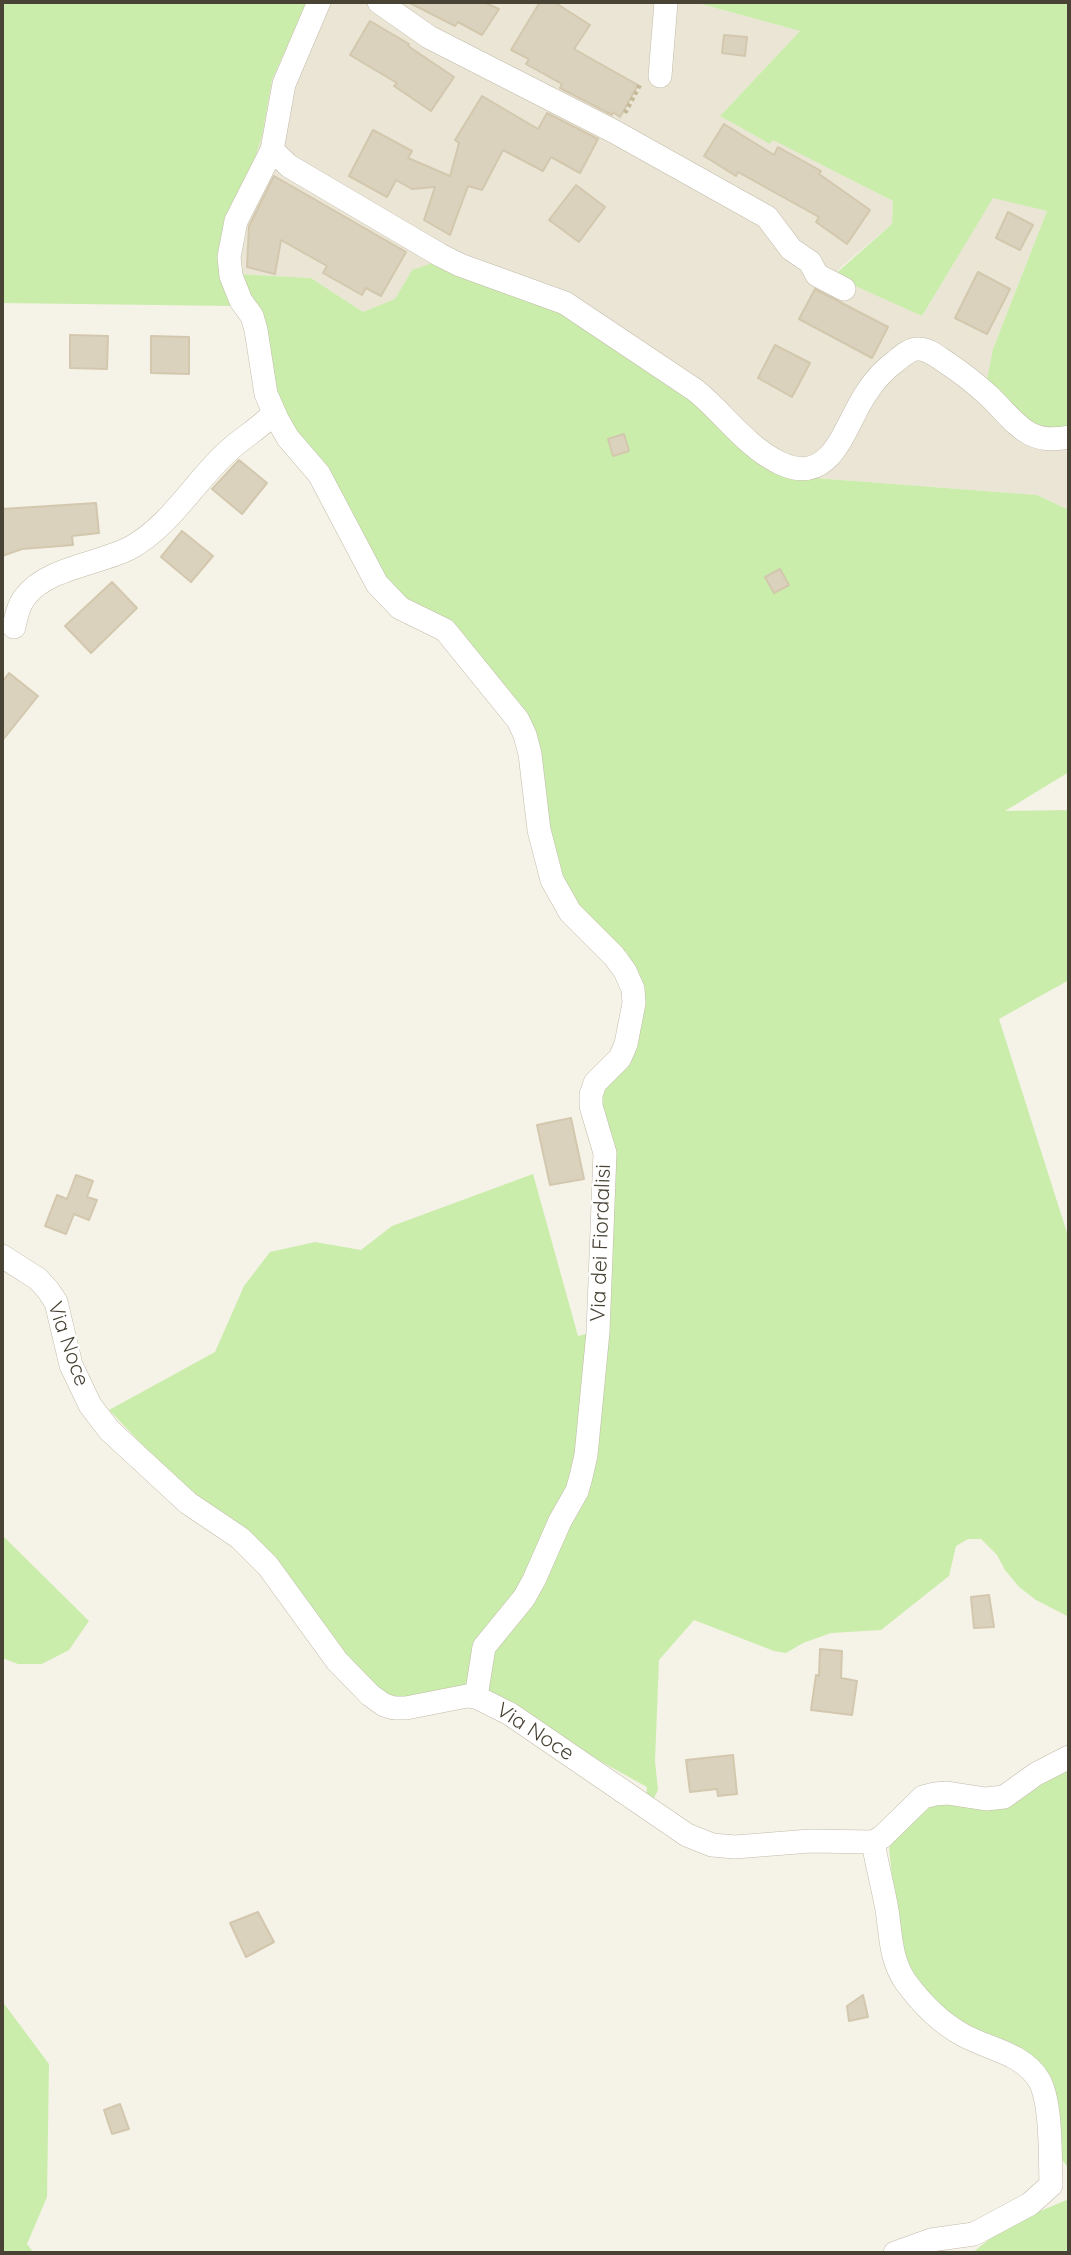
<!DOCTYPE html>
<style>
body{margin:0}
#map{position:relative;width:1071px;height:2255px;overflow:hidden;background:#f5f2e7;font-family:Quicksand,sans-serif}
canvas{display:block}
.frame{position:absolute;inset:0;border:4px solid #494335;pointer-events:none}
</style>
<div id="map">
<canvas width="1071" height="2255"></canvas>
<div class="frame"></div>
</div>
<script>
const context = document.querySelector('canvas').getContext('2d');
context.lineJoin = 'round';
function paint(path, color) {
  context.fillStyle = color;
  context.fill(path, 'evenodd');
}
function trace(path, color, width, dash) {
  context.strokeStyle = color;
  context.lineWidth = width;
  context.lineCap = dash ? 'butt' : 'round';
  context.setLineDash(dash || []);
  context.stroke(path);
}
function write(font, color, halo, rows, align = 'center') {
  context.font = font + ' Quicksand,sans-serif';
  context.lineWidth = 5;
  context.setLineDash([]);
  context.textBaseline = 'middle';
  context.strokeStyle = halo;
  context.fillStyle = color;
  for (const [text, x, y, turn = 0] of rows) {
    context.save();
    context.translate(x, y);
    context.rotate((+turn || 0) * Math.PI / 180);
    context.textAlign = isNaN(turn) ? turn : align;
    if (halo) context.strokeText(text, 0, 0);
    context.fillText(text, 0, 0);
    context.restore();
  }
}
paint(new Path2D(`
 M 307,2 L 694,2 L 800,31 L 720,116 L 770,144 L 773,139 L 893,201 L 892,224 L 840,268 L 834,276 L 922,316 L 993,197 L 1047,211 L 993,349 L 1069,429 L 1069,510 L 1037,495 L 789,476 L 412,270 L 396,299 L 363,312 L 311,278 L 237,274 L 253,164 L 262,136 L 272,80 Z`), '#eae5d5');
paint(new Path2D(`
 M 2,2 L 307,2 L 272,80 L 262,136 L 253,164 L 230,212 L 234,306 L 2,303 Z
 M 694,2 L 1069,2 L 1069,429 C 1026,428 1013,411 987,380 L 993,349 L 1047,211 L 993,198 L 922,316 L 833,276 L 892,224 L 893,201 L 773,140 L 770,144 L 720,116 L 800,31 Z
 M 433,263 L 566,309 L 704,407 L 789,476 L 1037,495 L 1069,510 L 1069,772 L 1005,811 L 1069,810 L 1069,980 L 999,1019 L 1069,1239 L 1069,1617 L 1036,1600 L 1019,1587 L 1005,1570 L 997,1555 L 981,1539 L 968,1539 L 956,1546 L 949,1576 L 881,1630 L 831,1633 L 803,1643 L 786,1653 L 774,1651 L 694,1620 L 659,1660 L 655,1761 L 658,1790 L 654,1798 L 646,1798 L 647,1787 L 573,1746 L 492,1694 L 483,1684 L 497,1643 L 542,1589 L 564,1528 L 583,1496 L 616,1155 L 601,1098 L 609,1082 L 642,982 L 627,953 L 596,924 L 563,887 L 546,826 L 533,733 L 393,591 L 297,436 L 282,407 L 237,274 L 311,278 L 363,312 L 395,299 L 412,270 Z
 M 533,1174 L 578,1336 L 590,1333 L 580,1457 L 535,1563 L 476,1646 L 467,1683 L 458,1690 L 405,1701 L 383,1696 L 109,1410 L 215,1352 L 244,1286 L 270,1252 L 315,1242 L 361,1250 L 392,1226 Z
 M 2,1535 L 89,1621 L 69,1650 L 42,1664 L 18,1664 L 2,1658 Z
 M 1069,1766 L 1069,2169 L 1060,2157 L 1049,2082 L 964,2027 L 933,2001 L 913,1975 L 899,1947 L 889,1848 L 894,1836 L 924,1805 L 935,1803 L 967,1804 Z
 M 2,2001 L 49,2064 L 47,2197 L 27,2244 L 34,2253 L 2,2253 Z
 M 1069,2199 L 1069,2253 L 972,2253 L 1007,2225 Z`), '#caedac');
const building = new Path2D(`
 M 408,2 L 483,2 L 499,9 L 482,35 L 458,22 L 455,26 Z
 M 540,2 L 554,2 L 590,25 L 574,49 L 638,85 L 620,117 L 613,112 L 612,115 L 560,88 L 562,84 L 526,64 L 529,59 L 511,50 Z
 M 370,21 L 409,44 L 408,46 L 454,77 L 431,111 L 394,86 L 397,83 L 350,55 Z
 M 724,35 L 747,37 L 745,56 L 722,53 Z
 M 482,96 L 538,129 L 547,113 L 598,139 L 580,173 L 551,157 L 543,171 L 503,150 L 482,190 L 468,186 L 450,235 L 424,220 L 435,187 L 412,189 L 396,180 L 387,197 L 349,176 L 373,130 L 412,151 L 408,158 L 450,176 L 459,143 L 455,140 Z
 M 724,124 L 774,155 L 778,147 L 821,171 L 819,174 L 870,210 L 847,244 L 816,222 L 819,217 L 738,172 L 736,176 L 704,156 Z
 M 274,176 L 406,252 L 381,296 L 366,288 L 362,295 L 323,273 L 327,266 L 281,240 L 275,274 L 247,267 L 249,226 Z
 M 576,185 L 605,207 L 579,242 L 549,220 Z
 M 1008,212 L 1033,225 L 1020,250 L 996,238 Z
 M 978,272 L 1010,289 L 987,334 L 955,318 Z
 M 815,289 L 888,327 L 872,358 L 799,319 Z
 M 70,335 L 108,336 L 107,369 L 70,368 Z
 M 151,336 L 189,337 L 189,374 L 151,373 Z
 M 775,345 L 810,363 L 792,397 L 758,378 Z
 M 624,434 L 629,451 L 613,456 L 608,439 Z
 M 239,460 L 267,483 L 242,514 L 212,489 Z
 M 96,503 L 99,533 L 72,536 L 73,545 L 22,549 L 2,556 L 2,509 Z
 M 182,531 L 213,556 L 191,582 L 161,557 Z
 M 780,569 L 789,585 L 774,593 L 765,577 Z
 M 112,582 L 137,608 L 91,653 L 65,626 Z
 M 9,673 L 38,696 L 2,741 L 2,682 Z
 M 571,1118 L 584,1179 L 550,1185 L 537,1125 Z
 M 76,1175 L 93,1181 L 87,1197 L 97,1200 L 89,1220 L 74,1214 L 66,1234 L 45,1226 L 57,1195 L 67,1199 Z
 M 989,1595 L 994,1627 L 974,1628 L 971,1597 Z
 M 820,1649 L 842,1651 L 841,1678 L 857,1681 L 852,1715 L 811,1710 L 816,1675 L 819,1676 Z
 M 733,1755 L 737,1794 L 718,1796 L 717,1789 L 690,1792 L 686,1760 Z
 M 258,1912 L 274,1942 L 246,1957 L 230,1923 Z
 M 863,1995 L 868,2017 L 849,2021 L 847,2006 Z
 M 120,2104 L 129,2129 L 112,2134 L 104,2110 Z`);
paint(building, '#dbd2be');
trace(building, '#d3c8ae', 2);
const minor = new Path2D(`
 M 319,2 L 284,84 L 272,150 L 236,221 L 229,257 L 231,276 L 241,301 L 252,316 L 256,330 L 266,394 L 277,419 L 288,438 L 319,474 L 377,584 L 400,608 L 445,630 L 518,720 L 525,735 L 530,754 L 539,830 L 552,880 L 570,912 L 614,956 L 625,971 L 633,989 L 634,1003 L 626,1044 L 620,1058 L 595,1083 L 591,1095 L 591,1106 L 605,1153 L 598,1332 L 586,1455 L 581,1477 L 577,1491 L 560,1521 L 534,1580 L 524,1598 L 484,1647 L 476,1697
 M 379,2 L 429,37 L 615,132 L 767,217 L 791,249 L 810,262 L 817,275 L 844,289
 M 660,76 L 666,2
 M 272,150 L 289,166 L 440,255 L 460,265 L 565,303 L 695,390 C 723,412 746,447 780,463 C 833,488 844,425 867,392 C 874,381 885,369 896,361 C 902,356 911,348 919,349 C 929,349 939,358 947,363 C 962,373 976,384 989,396 C 1016,422 1027,446 1069,437
 M 14,627 C 16,617 18,606 25,597 C 46,568 99,564 130,548 C 170,526 193,484 225,454 C 240,439 259,429 274,413
 M 2,1256 L 38,1279 L 48,1290 L 56,1302 L 71,1365 L 90,1405 L 109,1430 L 188,1503 L 240,1538 L 268,1566 L 337,1661 L 370,1695 L 384,1705 L 394,1708 L 406,1708 L 467,1696 L 476,1697 L 510,1714 L 687,1835 L 712,1845 L 735,1847 L 810,1841 L 873,1842 L 882,1837 L 923,1797 L 935,1794 L 947,1793 L 986,1799 L 1004,1797 L 1036,1774 L 1069,1757
 M 873,1842 C 877,1865 883,1887 887,1910 C 891,1935 890,1958 905,1981 C 921,2003 939,2022 963,2035 C 988,2049 1023,2053 1039,2080 C 1052,2102 1050,2159 1051,2185 L 1030,2204 L 974,2234 L 931,2240 L 895,2253`);
trace(minor, '#c2bba9', 24);
trace(new Path2D(`
 M 625,113 L 641,83`), '#c5b999', 4.5, [3.5, 3.5]);
trace(minor, '#fff', 23);
write('21px', '#494335', '#fff', [
 ["Via dei Fiordalisi",601,1243,-88],
 ["Via Noce",68,1344,71],
 ["Via Noce",535,1732,33]
]);
</script>
